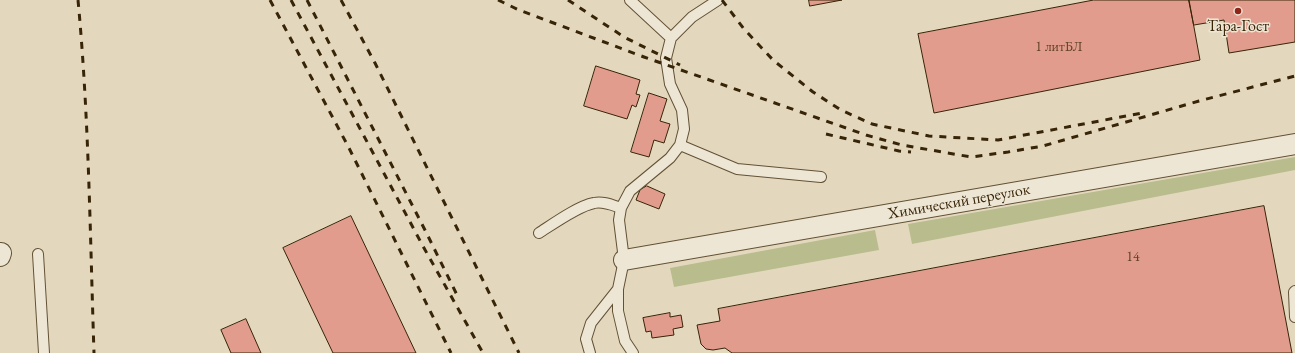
<!DOCTYPE html>
<meta charset="utf-8">
<style>
body{margin:0}
canvas{display:block;background:#e3d8be}
</style>
<canvas width="1295" height="353"></canvas>
<script>
const context = document.querySelector('canvas').getContext('2d');
context.lineJoin = 'round';
function paint(path, color) {
  context.fillStyle = color;
  context.fill(path, 'evenodd');
}
function trace(path, color, width, dash) {
  context.strokeStyle = color;
  context.lineWidth = width;
  context.lineCap = dash ? 'butt' : 'round';
  context.setLineDash(dash || []);
  context.stroke(path);
}
function write(font, color, halo, rows, align = 'center') {
  context.font = font + ' "EB Garamond",serif';
  context.lineWidth = 3;
  context.setLineDash([]);
  context.textBaseline = 'middle';
  context.strokeStyle = halo;
  context.fillStyle = color;
  for (const [text, x, y, turn = 0] of rows) {
    context.save();
    context.translate(x, y);
    context.rotate((+turn || 0) * Math.PI / 180);
    context.textAlign = isNaN(turn) ? turn : align;
    if (halo) context.strokeText(text, 0, 0);
    context.fillText(text, 0, 0);
    context.restore();
  }
}
paint(new Path2D(`
 M 1295,157 L 1295,170 L 912,244 L 908,224 Z
 M 875,230 L 879,250 L 674,287 L 670,268 Z`), '#b9bd8e');
const building = new Path2D(`
 M 809,0 L 842,0 L 810,6 Z
 M 1094,0 L 1189,0 L 1200,60 L 934,113 L 918,34 Z
 M 1189,0 L 1295,0 L 1295,42 L 1229,53 L 1224,20 L 1194,25 Z
 M 596,66 L 640,80 L 636,94 L 640,95 L 636,107 L 632,105 L 627,119 L 584,106 Z
 M 649,93 L 667,99 L 660,121 L 670,124 L 664,143 L 654,140 L 649,157 L 631,152 Z
 M 647,186 L 665,194 L 659,209 L 636,200 L 640,190 Z
 M 1264,206 L 1292,353 L 732,353 L 725,348 L 713,350 L 706,349 L 701,344 L 697,325 L 720,321 L 718,309 Z
 M 351,216 L 416,353 L 333,353 L 283,248 Z
 M 670,313 L 670,317 L 681,315 L 683,327 L 673,329 L 674,335 L 652,338 L 651,331 L 646,332 L 643,318 Z
 M 246,319 L 261,353 L 231,353 L 221,330 Z`);
paint(building, '#e19c8d');
trace(building, '#382406', 1);
const lane = new Path2D(`
 M 630,0 L 671,38
 M 680,145 L 737,169 L 821,177
 M 539,233 C 553,224 578,206 594,203 C 603,201 612,205 621,208
 M 38,254 L 44,353
 M 1295,291 L 1294,292 L 1295,317
 M 590,353 L 586,339 L 591,323 L 618,289
 M 633,353 L 625,341 L 618,311 L 618,289 L 624,260 L 619,220 L 621,208 L 630,191 L 670,158 L 680,145 L 684,129 L 682,110 L 670,84 L 666,58 L 671,38 L 692,17 L 718,0`);
const street = new Path2D(`
 M 0,256 L 1,253
 M 624,260 L 1295,144`);
trace(lane, '#635134', 12);
trace(street, '#635134', 22);
trace(lane, '#ede6d5', 10);
trace(street, '#ede6d5', 20);
trace(new Path2D(`
 M 78,0 C 89,117 90,235 94,353
 M 270,0 L 349,148 L 451,353
 M 291,0 L 424,248 L 483,353
 M 307,0 L 426,232 L 458,297
 M 341,0 L 375,63 L 519,353
 M 498,0 L 519,10 L 644,57 L 866,135 L 902,145 L 971,157 L 1008,152 L 1043,146 L 1199,101 L 1295,76
 M 568,0 L 624,37 L 680,65
 M 722,0 L 744,29 L 773,60 L 813,92 L 841,110 L 872,124 L 929,136 L 998,140 L 1142,113
 M 826,134 L 899,151 L 911,152`), '#382406', 3, [7, 7]);
for (const [x, y, r, color] of [
 [1238,11,4,"#8f2418"]
]) {
  const dot = new Path2D();
  dot.arc(x, y, r, 0, 2 * Math.PI);
  context.fillStyle = color;
  context.fill(dot);
  trace(dot, '#ede6d5', 1.5);
}
write('14px', '#624228', null, [
 ["1 литБЛ",1059,47],
 ["14",1133,257]
]);
write('16px', '#382406', '#ede6d5', [
 ["Тара-Гост",1238,27]
]);
write('16px', '#382406', '#ede6d5', [
 ["Химический переулок",959,202,-10]
]);
</script>
